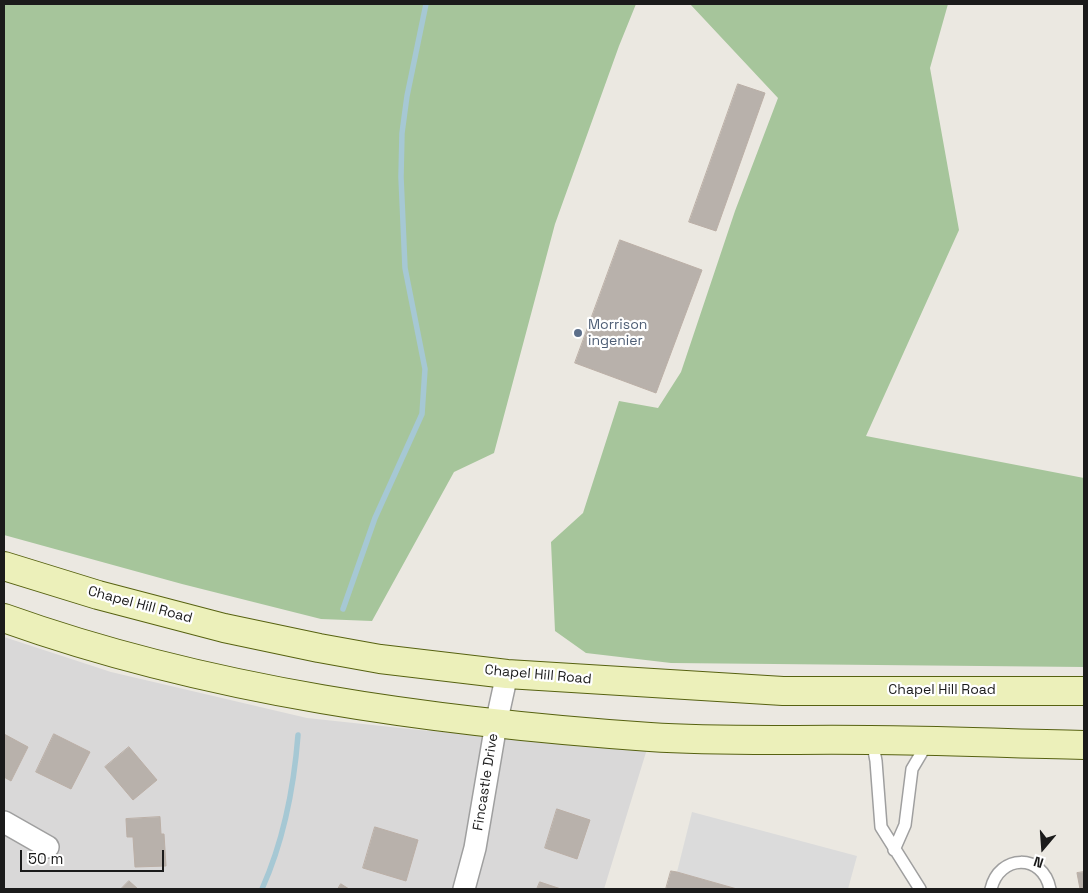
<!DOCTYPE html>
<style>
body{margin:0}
#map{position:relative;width:1088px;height:893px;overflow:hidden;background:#ebe8e1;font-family:"Space Grotesk",sans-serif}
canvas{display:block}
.frame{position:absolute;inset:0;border:5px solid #1b1b1b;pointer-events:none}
.north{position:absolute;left:1018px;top:823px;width:50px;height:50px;-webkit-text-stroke:4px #fff;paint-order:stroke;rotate:198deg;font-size:14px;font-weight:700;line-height:20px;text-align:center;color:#1b1b1b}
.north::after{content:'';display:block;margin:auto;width:18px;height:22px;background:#1b1b1b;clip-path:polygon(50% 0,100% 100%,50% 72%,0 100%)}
.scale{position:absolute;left:20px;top:850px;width:144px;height:22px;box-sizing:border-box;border:2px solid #1b1b1b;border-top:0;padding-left:6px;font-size:15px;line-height:18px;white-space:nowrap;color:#1b1b1b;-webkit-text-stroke:4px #fff;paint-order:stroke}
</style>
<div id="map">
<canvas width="1088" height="893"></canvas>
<div class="frame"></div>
<div class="north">N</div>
<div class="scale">50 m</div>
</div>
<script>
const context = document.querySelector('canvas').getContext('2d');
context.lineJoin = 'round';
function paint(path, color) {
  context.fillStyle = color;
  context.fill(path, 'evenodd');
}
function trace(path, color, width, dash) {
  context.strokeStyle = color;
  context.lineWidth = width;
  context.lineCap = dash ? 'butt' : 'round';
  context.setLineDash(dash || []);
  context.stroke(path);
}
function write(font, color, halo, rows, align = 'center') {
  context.font = font + ' "Space Grotesk",sans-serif';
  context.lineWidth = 4.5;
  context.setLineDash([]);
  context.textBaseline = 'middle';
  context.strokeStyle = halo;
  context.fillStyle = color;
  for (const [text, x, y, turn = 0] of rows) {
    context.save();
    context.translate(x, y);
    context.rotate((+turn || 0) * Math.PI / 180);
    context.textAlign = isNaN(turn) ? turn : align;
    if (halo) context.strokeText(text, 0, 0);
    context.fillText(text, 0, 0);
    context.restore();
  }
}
paint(new Path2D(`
 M 4,637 L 111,672 L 307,718 L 419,730 L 647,749 L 604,889 L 4,889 Z`), '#d9d8d8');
paint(new Path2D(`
 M 4,4 L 636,4 L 619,46 L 555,224 L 494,453 L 454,472 L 372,621 L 321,619 L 182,584 L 4,535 Z
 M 690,4 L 948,4 L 930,68 L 959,230 L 866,436 L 1084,478 L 1084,667 L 671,663 L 586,653 L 555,631 L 551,542 L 583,513 L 619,401 L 658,408 L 681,372 L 735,211 L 778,98 Z`), '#a6c59b');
paint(new Path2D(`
 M 692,812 L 857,856 L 848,889 L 737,889 L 677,872 Z`), '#dbdbdb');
trace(new Path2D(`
 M 343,609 L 375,518 L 422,414 L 425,369 L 405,268 L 401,177 L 402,133 L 407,96 L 426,4
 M 262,889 C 283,842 294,787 298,735`), '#a6c8d4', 5.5);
const building = new Path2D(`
 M 738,84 L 765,93 L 716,231 L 689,222 Z
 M 620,240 L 702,270 L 656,393 L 575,363 Z
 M 4,734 L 28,747 L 11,781 L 4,777 Z
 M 54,734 L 90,752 L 71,789 L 36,772 Z
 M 129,747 L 157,780 L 133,800 L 105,767 Z
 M 557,809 L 590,820 L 577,859 L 545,848 Z
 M 160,817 L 161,834 L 164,834 L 166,866 L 135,867 L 133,837 L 127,837 L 126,819 Z
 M 375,827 L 418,840 L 406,881 L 363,868 Z
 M 671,871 L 677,872 L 737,889 L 666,889 Z
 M 1084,872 L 1084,889 L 1080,889 L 1077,873 Z
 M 129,881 L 138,889 L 121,889 Z
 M 540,882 L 561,889 L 537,889 Z
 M 341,884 L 349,889 L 338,889 Z`);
paint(building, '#b8b1ab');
trace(building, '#bbafa6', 1);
const service = new Path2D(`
 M 872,740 L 876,761 L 881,827 L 920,889
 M 894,850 L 905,825 L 912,769 L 928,742
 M 991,889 C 999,854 1043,853 1050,889`);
const minor = new Path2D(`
 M 4,822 L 48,847
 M 464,889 L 475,848 L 496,724 L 507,674`);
const secondary = new Path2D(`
 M 4,566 L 98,595 L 224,628 L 319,648 L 380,659 L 507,674 L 783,691 L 1084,691
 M 4,618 C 208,691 434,722 650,737 C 723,742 797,739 870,740 C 941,740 1013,744 1084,745`);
trace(service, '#9f9f9f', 14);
trace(minor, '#9f9f9f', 24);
trace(secondary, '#576211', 30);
trace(service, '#fff', 11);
trace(minor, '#fff', 21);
trace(secondary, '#ecf0ba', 28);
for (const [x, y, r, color] of [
 [578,333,5,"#5c6f8a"]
]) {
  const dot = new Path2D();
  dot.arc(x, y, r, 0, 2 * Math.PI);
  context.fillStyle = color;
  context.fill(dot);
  trace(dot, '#fff', 2);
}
write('14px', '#4e5e75', '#fff', [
 ["Morrison",588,325],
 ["ingenier",588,341]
], 'left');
write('14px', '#1b1b1b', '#fff', [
 ["Chapel Hill Road",140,605,15],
 ["Chapel Hill Road",538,675,5],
 ["Chapel Hill Road",942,690],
 ["Fincastle Drive",486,782,-81]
]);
</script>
